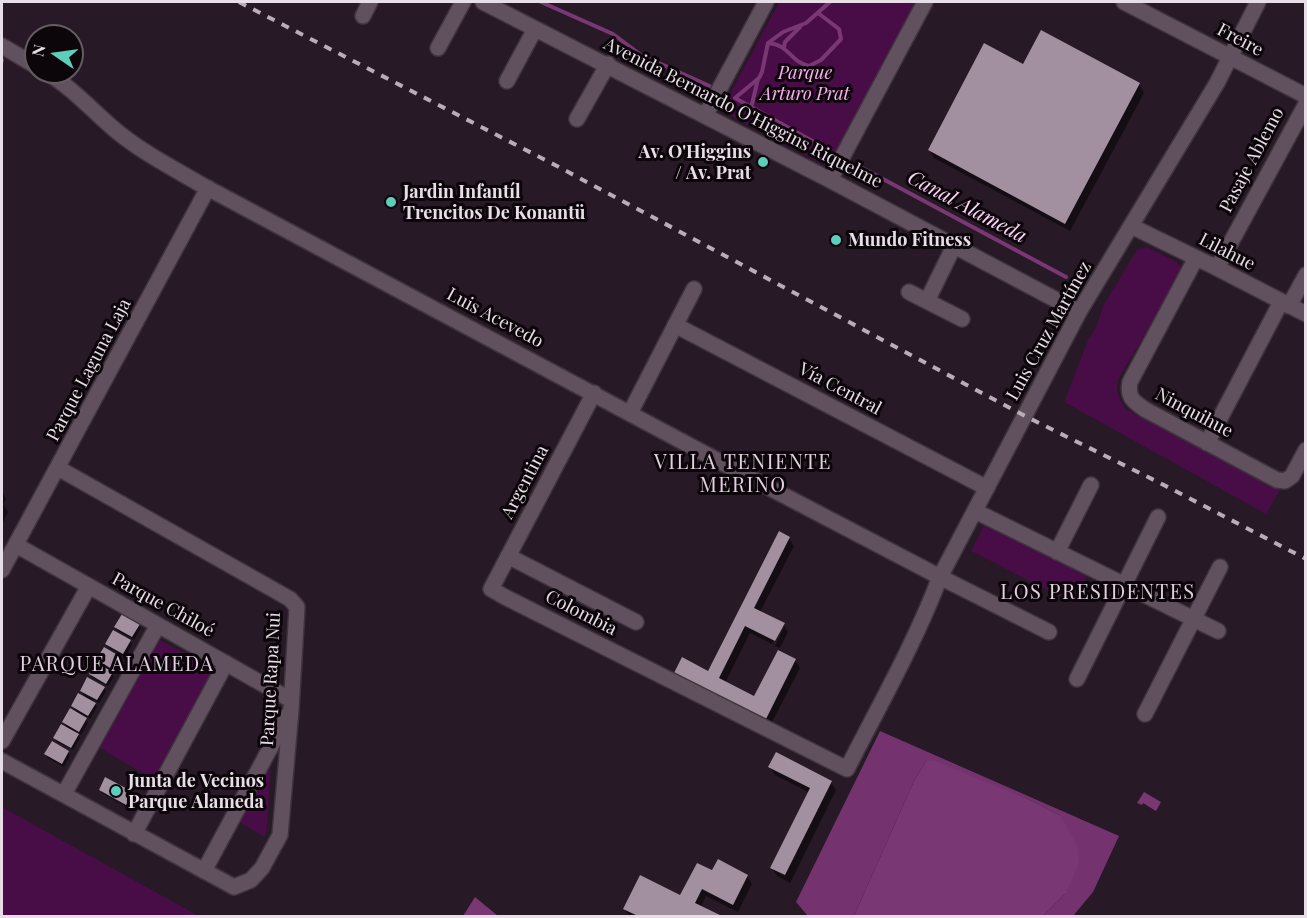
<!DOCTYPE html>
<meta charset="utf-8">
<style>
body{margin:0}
#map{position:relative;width:1307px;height:918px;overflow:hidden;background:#271925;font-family:"Playfair Display",serif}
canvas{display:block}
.frame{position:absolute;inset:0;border:3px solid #e8dee7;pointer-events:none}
.north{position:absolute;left:24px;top:24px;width:60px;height:60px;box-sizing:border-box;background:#0c060b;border:2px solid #645c63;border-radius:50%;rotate:283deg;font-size:16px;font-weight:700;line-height:24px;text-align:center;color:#e8dee7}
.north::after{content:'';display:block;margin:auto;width:21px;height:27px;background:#5cceba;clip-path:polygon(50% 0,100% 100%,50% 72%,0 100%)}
</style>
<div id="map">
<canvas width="1307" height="918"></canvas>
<div class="frame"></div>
<div class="north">N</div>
</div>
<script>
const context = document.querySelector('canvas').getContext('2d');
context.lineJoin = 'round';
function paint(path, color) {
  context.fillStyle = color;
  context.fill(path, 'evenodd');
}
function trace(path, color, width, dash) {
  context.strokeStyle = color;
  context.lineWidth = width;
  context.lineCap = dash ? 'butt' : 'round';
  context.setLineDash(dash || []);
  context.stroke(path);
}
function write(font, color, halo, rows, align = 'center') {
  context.font = font + ' "Playfair Display",serif';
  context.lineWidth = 6;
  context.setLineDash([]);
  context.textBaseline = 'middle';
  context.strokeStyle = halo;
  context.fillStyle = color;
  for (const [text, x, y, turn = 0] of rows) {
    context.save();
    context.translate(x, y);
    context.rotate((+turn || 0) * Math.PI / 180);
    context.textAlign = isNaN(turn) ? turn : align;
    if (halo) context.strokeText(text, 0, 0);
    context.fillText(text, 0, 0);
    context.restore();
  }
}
paint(new Path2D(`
 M 779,2 L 917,2 L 833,160 L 828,163 L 820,163 L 735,118 L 727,112 L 724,105 Z
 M 1147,247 L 1177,262 L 1183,270 L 1118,380 C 1115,392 1119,399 1126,409 L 1280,490 L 1266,514 L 1064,402 L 1088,340 L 1097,325 L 1103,306 L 1137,250 Z
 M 989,524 L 1088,574 L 1073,603 L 971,551 L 984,525 Z
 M 155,637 L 217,672 L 156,781 L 96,746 Z
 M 271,759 L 267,828 L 265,837 L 237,821 Z
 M 2,807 L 199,916 L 2,916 Z`), '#480c46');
paint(new Path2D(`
 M 880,731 L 1119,836 L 1093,892 L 1073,916 L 1043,916 L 1066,893 L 1061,816 L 1030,800 L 927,760 L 914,781 L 854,916 L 808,916 L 796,902 Z`), '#74336f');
paint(new Path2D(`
 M 927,760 L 935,761 L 1030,800 L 1061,816 L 1077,845 L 1079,862 L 1066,893 L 1043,916 L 854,916 L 914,781 Z
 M 1144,792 L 1161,802 L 1156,811 L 1143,803 L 1142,805 L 1137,803 Z
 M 475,897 L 498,916 L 463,916 Z`), '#793874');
paint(new Path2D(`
 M 1042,32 L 1139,84 L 1144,93 L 1070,231 L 934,158 L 929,150 L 1023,66 Z
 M 2,491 L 6,499 L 3,504 L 8,512 L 2,524 Z
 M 789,538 L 794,546 L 760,612 L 783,624 L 788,632 L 780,648 L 775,646 L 784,627 L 781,627 L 772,644 L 750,633 L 725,683 L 755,698 L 795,660 L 800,668 L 770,726 L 681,681 L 676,673 L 709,673 Z
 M 139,625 L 141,628 L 134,640 L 118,631 L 116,627 Z
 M 130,641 L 132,645 L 125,657 L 109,648 L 107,644 Z
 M 120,658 L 122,661 L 116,673 L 109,669 L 114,677 L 108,686 L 92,678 L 90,674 L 102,668 L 98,660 Z
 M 104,688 L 106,691 L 99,703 L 92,699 L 97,707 L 90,719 L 84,715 L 88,723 L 81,735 L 76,731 L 80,738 L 73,750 L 57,742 L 55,738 L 68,729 L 64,722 L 77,714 L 73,706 L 86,699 L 81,691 Z
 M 68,752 L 70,756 L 64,767 L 48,758 L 46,754 Z
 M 770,767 L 831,782 L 836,790 L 790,883 L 777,876 L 772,868 L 810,793 L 775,775 Z
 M 100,790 L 132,793 L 134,797 L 128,808 L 102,793 Z
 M 713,872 L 747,876 L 752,884 L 738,912 L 706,896 L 701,907 L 719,916 L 629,916 L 625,909 L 681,897 Z`), '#0007');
trace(new Path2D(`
 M 541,2 L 613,34 L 641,55 L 714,88
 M 768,43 C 790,45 789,61 809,66 L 821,60 L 841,39 L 839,29 L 818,13
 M 784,47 L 785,42 L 800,27
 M 2,61 L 2,60
 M 751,108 L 758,79
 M 825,148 L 735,98 L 759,78 L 762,72 L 768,43 L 783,32 L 806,23 L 830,2
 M 855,164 L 1066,277`), '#793874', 4);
paint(new Path2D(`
 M 1041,30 L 1140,83 L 1065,224 L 928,150 L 984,43 L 1023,64 Z
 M 779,531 L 790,537 L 754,608 L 785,623 L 775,641 L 745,626 L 719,678 L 754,696 L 778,650 L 796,659 L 766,719 L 674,673 L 682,657 L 708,671 Z
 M 122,614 L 140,624 L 132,637 L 114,627 Z
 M 113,630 L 131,640 L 123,654 L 105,644 Z
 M 104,647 L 121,657 L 114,670 L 96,660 Z
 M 95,662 L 113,672 L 106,684 L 89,674 Z
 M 87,677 L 105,687 L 97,700 L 80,691 Z
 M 78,693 L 96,703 L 88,716 L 71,706 Z
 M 70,708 L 87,718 L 79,732 L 62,722 Z
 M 61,724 L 79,734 L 71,748 L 53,738 Z
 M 52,741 L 69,751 L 62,764 L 44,754 Z
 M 776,752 L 832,781 L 785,875 L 770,868 L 810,788 L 768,767 Z
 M 105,777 L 133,792 L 126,805 L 99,790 Z
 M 718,859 L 748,875 L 733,905 L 702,889 L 695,903 L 722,916 L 638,916 L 623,909 L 640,875 L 680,895 L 697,863 L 712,870 Z`), '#a290a0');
const minor = new Path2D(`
 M 363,16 L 370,2
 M 438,48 L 463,2
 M 507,81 L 535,29
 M 577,119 L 608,64
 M 1131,226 L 1217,268 L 1306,314
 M 1196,258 L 1130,382 C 1127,398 1134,402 1146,410 L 1277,480 L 1285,481 L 1292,476 L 1306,450
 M 1217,268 L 1306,104
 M 909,292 L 962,319
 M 927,301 L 954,246
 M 1289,306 L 1306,275
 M 675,325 L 987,488
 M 594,393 L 491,589 L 505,597 L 847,769 C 879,706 915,643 940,577 L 1049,632
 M 630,413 L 694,289
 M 1207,443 L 1281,302
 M 975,511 L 1218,631
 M 16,545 L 291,700
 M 1057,552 L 1091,485
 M 508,556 L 636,622
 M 2,570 L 208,188
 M 1077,679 L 1158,517
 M 1145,714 L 1220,567
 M 2,741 L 89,586
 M 2,761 L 234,887 L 251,880 L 262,868 L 280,835 L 291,710 L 297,607 L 290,599 L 58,468
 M 64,794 L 158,625
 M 134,834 L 226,663
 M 204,871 L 288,715`);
const tertiary = new Path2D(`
 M 1124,2 L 1306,96
 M 1079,312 L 1217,83 L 1258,2`);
const secondary = new Path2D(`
 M 2,46 L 36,66
 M 46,72 C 71,87 91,109 114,129 C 140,151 171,167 200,184 L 743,474 L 940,577 L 1079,312 L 830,180 L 483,2
 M 705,116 L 766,2
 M 830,180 L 925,2`);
trace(minor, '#3f343e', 18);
trace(tertiary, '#3f343e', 18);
trace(secondary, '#3f343e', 18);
trace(minor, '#61515f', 15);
trace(tertiary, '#61515f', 15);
trace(secondary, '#61515f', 15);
trace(new Path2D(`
 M 239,2 L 555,165 L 1025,416 L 1160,483 L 1306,559`), '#b9aeb8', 4, [8, 8]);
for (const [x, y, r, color] of [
 [763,162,6,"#5cceba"],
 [391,202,6,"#5cceba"],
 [836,240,6,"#5cceba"],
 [116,791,6,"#5cceba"]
]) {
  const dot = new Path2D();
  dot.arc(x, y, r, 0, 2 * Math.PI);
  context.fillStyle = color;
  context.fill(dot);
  trace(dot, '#0c060b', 2);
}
write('18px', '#e8dee7', '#0c060b', [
 ["Freire",1240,40,28],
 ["Avenida Bernardo O'Higgins Riquelme",743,113,27],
 ["Pasaje Ablemo",1252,160,-62],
 ["Lilahue",1227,252,27],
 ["Luis Acevedo",495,318,28],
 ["Luis Cruz Martínez",1049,331,-61],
 ["Parque Laguna Laja",89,370,-62],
 ["Vía Central",840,389,28],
 ["Ninquihue",1194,413,28],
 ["Argentina",525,482,-62],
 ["Parque Chiloé",163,605,29],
 ["Colombia",581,613,27],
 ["Parque Rapa Nui",271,679,-87]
]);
write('italic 18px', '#fbb0f3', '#0c060b', [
 ["Parque",805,73],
 ["Arturo Prat",805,94]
]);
write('bold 18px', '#e8dee7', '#0c060b', [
 ["Av. O'Higgins",751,152,"right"],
 ["/ Av. Prat",751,173,"right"],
 ["Jardin Infantíl",403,192],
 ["Trencitos De Konantü",403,213],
 ["Mundo Fitness",848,240],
 ["Junta de Vecinos",128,781],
 ["Parque Alameda",128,802]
], 'left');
write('italic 20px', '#fbd5f6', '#0c060b', [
 ["Canal Alameda",967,207,28]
]);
context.letterSpacing = '1.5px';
write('20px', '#e2cfe0', '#0c060b', [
 ["VILLA TENIENTE",743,463],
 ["MERINO",743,486],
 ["LOS PRESIDENTES",1098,593],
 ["PARQUE ALAMEDA",117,665]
]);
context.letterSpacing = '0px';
</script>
